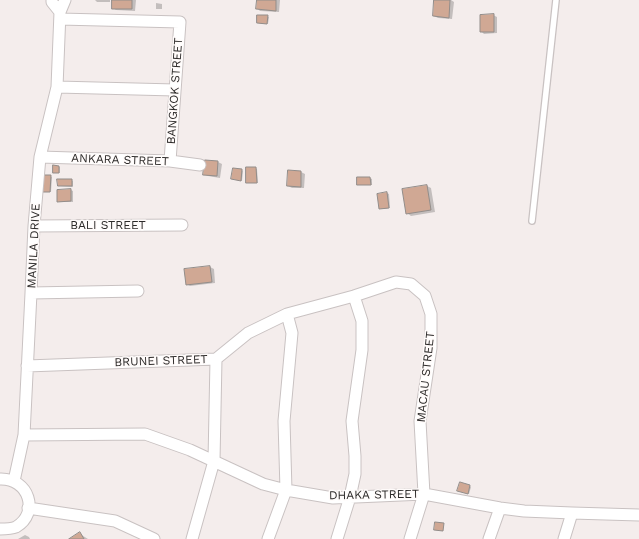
<!DOCTYPE html>
<style>
body{margin:0}
canvas{display:block;background:#f4edec}
</style>
<canvas width="639" height="539"></canvas>
<script>
const context = document.querySelector('canvas').getContext('2d');
context.lineJoin = 'round';
function paint(path, color) {
  context.fillStyle = color;
  context.fill(path, 'evenodd');
}
function trace(path, color, width, dash) {
  context.strokeStyle = color;
  context.lineWidth = width;
  context.lineCap = dash ? 'butt' : 'round';
  context.setLineDash(dash || []);
  context.stroke(path);
}
function write(font, color, halo, rows, align = 'center') {
  context.font = font + ' "Work Sans",sans-serif';
  context.lineWidth = 3;
  context.setLineDash([]);
  context.textBaseline = 'middle';
  context.strokeStyle = halo;
  context.fillStyle = color;
  for (const [text, x, y, turn = 0] of rows) {
    context.save();
    context.translate(x, y);
    context.rotate((+turn || 0) * Math.PI / 180);
    context.textAlign = isNaN(turn) ? turn : align;
    if (halo) context.strokeText(text, 0, 0);
    context.fillText(text, 0, 0);
    context.restore();
  }
}
paint(new Path2D(`
 M 95,0 L 110,0 L 110,2 L 97,2 Z
 M 113,0 L 136,0 L 135,11 L 116,10 L 113,8 Z
 M 258,0 L 280,0 L 279,12 L 260,11 L 257,8 Z
 M 435,0 L 451,0 L 454,2 L 452,19 L 438,18 L 434,16 Z
 M 156,3 L 162,4 L 162,9 L 156,9 Z
 M 493,15 L 497,17 L 497,33 L 484,34 L 481,31 Z
 M 267,16 L 269,17 L 268,24 L 258,23 Z
 M 206,161 L 218,162 L 222,164 L 220,178 L 208,176 L 204,174 Z
 M 59,167 L 60,167 L 60,173 L 54,172 Z
 M 255,168 L 257,169 L 258,183 L 249,183 L 247,182 Z
 M 242,170 L 243,171 L 242,181 L 234,179 Z
 M 289,171 L 301,172 L 305,174 L 304,188 L 292,188 L 288,186 Z
 M 50,176 L 52,177 L 51,192 L 46,192 Z
 M 358,178 L 370,178 L 372,179 L 372,185 L 360,185 L 358,184 Z
 M 71,180 L 73,181 L 73,187 L 60,186 L 59,185 Z
 M 427,186 L 431,188 L 435,212 L 411,216 L 407,213 Z
 M 71,190 L 73,191 L 73,202 L 60,202 L 58,201 L 58,191 Z
 M 387,193 L 389,194 L 390,208 L 381,209 L 380,208 L 378,195 Z
 M 210,267 L 214,269 L 215,283 L 190,286 L 186,284 L 185,270 Z
 M 470,486 L 471,487 L 469,494 L 460,491 Z
 M 80,534 L 88,539 L 70,539 Z
 M 25,535 L 29,537 L 30,539 L 18,539 Z`), '#0003');
const building = new Path2D(`
 M 112,0 L 132,0 L 132,9 L 112,9 Z
 M 257,0 L 276,0 L 276,11 L 256,9 Z
 M 434,0 L 450,0 L 449,18 L 433,16 Z
 M 494,14 L 494,32 L 480,32 L 480,15 Z
 M 257,15 L 268,15 L 267,24 L 257,23 Z
 M 205,160 L 218,161 L 217,176 L 203,175 Z
 M 53,165 L 59,166 L 59,173 L 53,173 Z
 M 246,167 L 256,167 L 257,183 L 246,183 Z
 M 233,168 L 242,169 L 241,181 L 231,179 Z
 M 288,170 L 301,171 L 301,187 L 287,186 Z
 M 44,175 L 51,175 L 50,192 L 43,192 Z
 M 357,177 L 370,177 L 371,185 L 357,185 Z
 M 57,179 L 72,179 L 72,186 L 58,186 Z
 M 427,185 L 431,210 L 406,214 L 402,189 Z
 M 71,189 L 71,201 L 57,202 L 57,190 Z
 M 387,192 L 389,208 L 379,209 L 377,194 Z
 M 210,266 L 212,282 L 186,285 L 184,269 Z
 M 460,482 L 470,485 L 468,494 L 457,491 Z
 M 435,522 L 444,523 L 443,531 L 434,530 Z
 M 80,532 L 84,539 L 69,539 Z`);
paint(building, '#d0a894');
trace(building, '#928d8a', 1);
const lane = new Path2D(`
 M 532,221 L 556,0`);
const street = new Path2D(`
 M 52,0 L 52,2 L 60,12
 M 60,19 L 180,22 L 170,161
 M 57,87 L 175,90
 M 40,157 L 170,161 L 200,165
 M 34,226 L 182,225
 M 31,293 L 138,291
 M 27,366 L 216,359 L 248,333 L 287,314 L 354,296 L 396,282 L 411,284 L 425,296 L 431,314 L 431,348 L 420,421 L 424,494 L 410,539
 M 24,435 L 145,434 L 190,450 L 263,484 L 286,490 L 333,498 L 424,494 L 500,508 L 524,511 L 572,513 L 639,515
 M 0,479 C 29,478 40,513 16,527 C 11,529 5,529 0,529
 M 14,481 L 24,435 L 31,293 L 34,226 L 40,157 L 57,87 L 60,12 L 65,0
 M 28,508 L 115,521 L 154,539
 M 192,539 L 214,461 L 216,359
 M 268,539 L 286,490 L 284,421 L 292,333 L 287,314
 M 337,539 L 350,497 L 355,474 L 355,456 L 352,421 L 362,350 L 362,321 L 354,296
 M 489,539 L 500,508
 M 564,539 L 572,513`);
trace(lane, '#c9c2c2', 8);
trace(street, '#c9c2c2', 13);
trace(lane, '#fff', 5.5);
trace(street, '#fff', 11);
write('12px', '#2c2a29', '#fffbfa', [
 ["BANGKOK STREET",175,91,-86],
 ["ANKARA STREET",120,160,2],
 ["BALI STREET",108,225],
 ["MANILA DRIVE",34,246,-87],
 ["BRUNEI STREET",161,361,-2],
 ["MACAU STREET",426,377,-84],
 ["DHAKA STREET",374,495,-1]
]);
</script>
